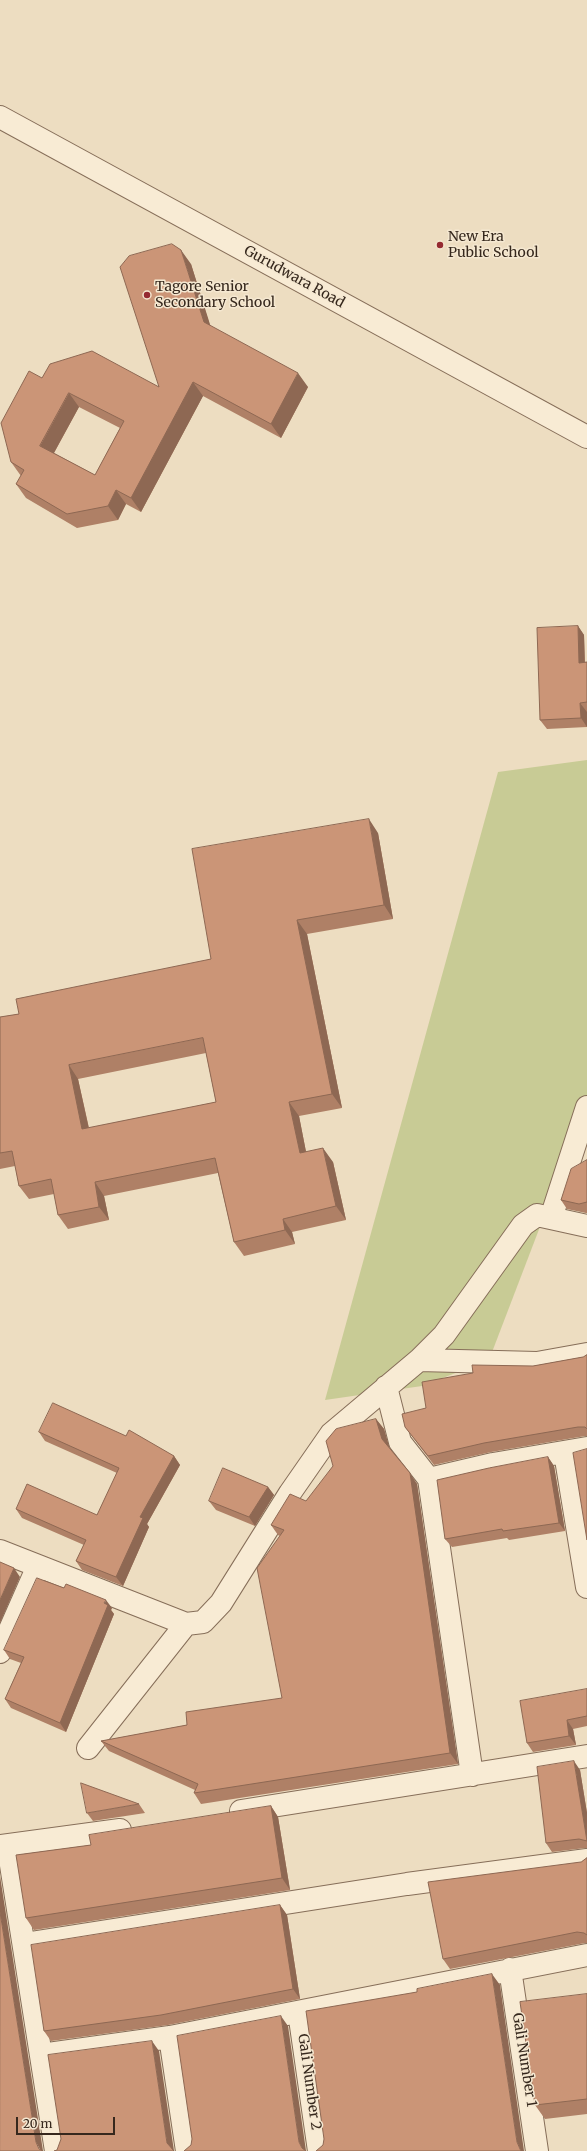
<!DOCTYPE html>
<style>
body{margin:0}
#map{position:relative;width:587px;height:2151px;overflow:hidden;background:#edddc1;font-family:Merriweather,serif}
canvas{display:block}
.scale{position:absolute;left:16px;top:2117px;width:99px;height:18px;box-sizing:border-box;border:2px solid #36281d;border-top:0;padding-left:5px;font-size:12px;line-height:14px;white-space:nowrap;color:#36281d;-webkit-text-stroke:3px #f5e8d1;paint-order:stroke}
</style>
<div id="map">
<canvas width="587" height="2151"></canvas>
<div class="scale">20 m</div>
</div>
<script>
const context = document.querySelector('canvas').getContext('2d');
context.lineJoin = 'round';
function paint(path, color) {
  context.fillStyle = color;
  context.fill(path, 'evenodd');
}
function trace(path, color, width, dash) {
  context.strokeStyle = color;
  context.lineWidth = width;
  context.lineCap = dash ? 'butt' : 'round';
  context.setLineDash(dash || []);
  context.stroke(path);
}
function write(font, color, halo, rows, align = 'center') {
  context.font = font + ' Merriweather,serif';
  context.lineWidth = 3;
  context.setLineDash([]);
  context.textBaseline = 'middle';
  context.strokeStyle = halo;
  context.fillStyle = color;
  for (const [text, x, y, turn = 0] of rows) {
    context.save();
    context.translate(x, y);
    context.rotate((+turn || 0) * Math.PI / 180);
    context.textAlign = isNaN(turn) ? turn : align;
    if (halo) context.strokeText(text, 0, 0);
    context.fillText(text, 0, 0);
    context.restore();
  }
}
paint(new Path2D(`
 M 587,760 L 587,1104 L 489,1360 L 422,1386 L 325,1400 L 498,772 Z`), '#c8cb95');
const street = new Path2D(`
 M 0,117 L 587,437
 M 551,1218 L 587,1107
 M 419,1360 L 537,1363 L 587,1354
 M 386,1387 L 400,1442 L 429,1479
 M 565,1453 L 587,1587
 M 0,1551 L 186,1624 L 203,1622 L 221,1603 L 290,1493 L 331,1434 L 419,1360 L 444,1335 L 523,1225 L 537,1215 L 587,1226
 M 0,1652 L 38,1566
 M 88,1748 L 186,1624
 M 472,1775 L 429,1479 L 493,1464 L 587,1448
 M 241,1811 L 587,1756
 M 0,1846 L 120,1830
 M 8,1846 L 56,2151
 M 24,1944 L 407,1884 L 587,1860
 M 510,1969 L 537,2151
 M 299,2012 L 319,2151
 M 170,2037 L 187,2151
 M 41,2055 L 170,2037 L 587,1955`);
trace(street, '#866e59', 24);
trace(street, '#f8ebd4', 22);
paint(new Path2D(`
 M 191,264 L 210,326 L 308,387 L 281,438 L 203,396 L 141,512 L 126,504 L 118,520 L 77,528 L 26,498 L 16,484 L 21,476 L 11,462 L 42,378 L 159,387 ZM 79,407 L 120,428 L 95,475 L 54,453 Z
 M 578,626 L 584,635 L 585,662 L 587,662 L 587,727 L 547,729 L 540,720 Z
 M 378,833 L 393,919 L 307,934 L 342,1108 L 299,1116 L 306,1152 L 333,1162 L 346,1220 L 292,1232 L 295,1244 L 244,1256 L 234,1242 L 218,1173 L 104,1196 L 109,1220 L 68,1229 L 58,1215 L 54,1194 L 29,1199 L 19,1186 L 15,1166 L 0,1169 L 0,1017 L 19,1014 L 211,959 ZM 206,1053 L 216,1102 L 89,1128 L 78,1079 Z
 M 587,1160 L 587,1213 L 586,1213 L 567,1209 L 561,1200 Z
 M 587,1355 L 587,1436 L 585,1436 L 491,1452 L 434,1465 L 405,1427 L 426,1408 L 533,1366 L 583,1357 Z
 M 376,1419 L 384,1429 L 389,1448 L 417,1484 L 458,1764 L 201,1804 L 194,1793 L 195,1790 L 109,1751 L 101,1741 L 187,1725 L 282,1698 L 280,1536 L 278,1535 L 271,1525 L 306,1501 Z
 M 39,1432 L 126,1436 L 174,1456 L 180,1465 L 147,1524 L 149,1527 L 123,1586 L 82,1570 L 76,1561 L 84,1545 L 22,1518 L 16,1509 L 97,1515 L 117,1473 L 45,1441 Z
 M 548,1457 L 554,1466 L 565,1531 L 509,1540 L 507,1538 L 452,1547 L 445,1539 Z
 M 268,1487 L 274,1495 L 255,1526 L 216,1510 L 209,1501 Z
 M 112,1608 L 111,1610 L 114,1614 L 66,1732 L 11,1708 L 5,1699 L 21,1663 L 10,1659 L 4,1650 Z
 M 587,1689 L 587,1726 L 573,1729 L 576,1745 L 533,1752 L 527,1743 Z
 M 580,1770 L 587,1813 L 587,1848 L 585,1848 L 552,1852 L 546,1843 Z
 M 139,1804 L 145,1813 L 93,1821 L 87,1813 Z
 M 271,1806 L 278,1817 L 290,1890 L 34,1930 L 26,1918 L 91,1845 Z
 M 587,1858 L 587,1943 L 585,1943 L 450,1969 L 443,1959 L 581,1862 Z
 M 280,1905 L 287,1915 L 300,1999 L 168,2025 L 51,2041 L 44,2031 Z
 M 587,1994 L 587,2114 L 545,2119 L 535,2105 Z`), '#af8066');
paint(new Path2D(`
 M 181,250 L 191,264 L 214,337 L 204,322 Z
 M 298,373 L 308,387 L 281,438 L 271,424 Z
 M 193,382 L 203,396 L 141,512 L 131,498 Z
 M 69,393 L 79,407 L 50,460 L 40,446 Z
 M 116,490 L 126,504 L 118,520 L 108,506 Z
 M 578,626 L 584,635 L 585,672 L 579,663 Z
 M 580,703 L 587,712 L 587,727 L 581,718 Z
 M 369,819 L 378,833 L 393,919 L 384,905 Z
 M 297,920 L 307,934 L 342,1108 L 332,1094 Z
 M 69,1065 L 78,1079 L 92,1143 L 82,1129 Z
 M 289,1102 L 299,1116 L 309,1167 L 300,1153 Z
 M 323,1148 L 333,1162 L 346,1220 L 336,1206 Z
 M 95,1182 L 104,1196 L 109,1220 L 99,1207 Z
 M 283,1219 L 292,1232 L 295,1244 L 285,1230 Z
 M 376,1419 L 384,1429 L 390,1449 L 382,1439 Z
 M 174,1456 L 180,1465 L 147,1524 L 149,1527 L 123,1586 L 116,1577 L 140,1517 Z
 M 548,1457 L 554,1466 L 565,1531 L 559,1523 Z
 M 410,1473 L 417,1484 L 458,1764 L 450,1753 Z
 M 268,1487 L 274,1495 L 255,1526 L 249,1517 Z
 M 14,1568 L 20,1577 L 0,1623 L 0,1600 Z
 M 106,1600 L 112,1608 L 111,1610 L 114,1614 L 66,1732 L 60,1723 Z
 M 567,1720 L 573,1729 L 576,1745 L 569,1736 Z
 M 574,1761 L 580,1770 L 587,1813 L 587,1841 Z
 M 271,1806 L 278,1817 L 290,1890 L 282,1878 Z
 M 0,1876 L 43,2151 L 41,2151 L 36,2142 L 0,1912 Z
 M 280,1905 L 287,1915 L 300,1999 L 293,1989 Z
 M 492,1974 L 500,1985 L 524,2151 L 521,2151 L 517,2142 Z
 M 281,2016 L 288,2026 L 306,2151 L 304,2151 L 302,2148 L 299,2142 Z
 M 152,2041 L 159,2051 L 174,2151 L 173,2151 L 167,2143 Z`), '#8e6853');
const building = new Path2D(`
 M 172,244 L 181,250 L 204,322 L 298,373 L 271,424 L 193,382 L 131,498 L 116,490 L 108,506 L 67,514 L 16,484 L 24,470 L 11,462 L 1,423 L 29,371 L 42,378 L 50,364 L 92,351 L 159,387 L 120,267 L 129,256 ZM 69,393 L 124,421 L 95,475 L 40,446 Z
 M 578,626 L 579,663 L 587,662 L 587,702 L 580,703 L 581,718 L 540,720 L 537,628 Z
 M 369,819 L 384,905 L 297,920 L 332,1094 L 289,1102 L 300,1153 L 323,1148 L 336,1206 L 283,1219 L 285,1230 L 234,1242 L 215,1158 L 95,1182 L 99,1207 L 58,1215 L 51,1179 L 19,1186 L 12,1151 L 0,1153 L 0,1017 L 19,1014 L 16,999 L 211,959 L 192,849 ZM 203,1038 L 216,1102 L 82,1129 L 69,1065 Z
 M 587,1160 L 587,1202 L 579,1204 L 561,1200 L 571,1169 Z
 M 587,1355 L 587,1429 L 585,1427 L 578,1427 L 484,1443 L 428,1456 L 405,1427 L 402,1414 L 426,1408 L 422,1382 L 473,1373 L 472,1365 L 533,1366 L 583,1357 Z
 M 53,1403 L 126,1436 L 129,1430 L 174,1456 L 140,1517 L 143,1518 L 116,1577 L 76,1561 L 86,1540 L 16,1509 L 27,1484 L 97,1515 L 119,1468 L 39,1432 Z
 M 376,1419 L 382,1439 L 410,1473 L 450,1753 L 194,1793 L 198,1784 L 101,1741 L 187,1725 L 186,1712 L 282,1698 L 257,1568 L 284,1530 L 271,1525 L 290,1494 L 306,1501 L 333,1466 L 326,1441 L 336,1429 Z
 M 587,1449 L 587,1540 L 573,1453 Z
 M 548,1457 L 559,1523 L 503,1531 L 502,1529 L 445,1539 L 437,1480 L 489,1468 Z
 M 223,1468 L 268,1487 L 249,1517 L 209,1501 Z
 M 0,1562 L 14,1568 L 0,1600 Z
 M 37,1578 L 64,1588 L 66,1584 L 106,1600 L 104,1603 L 108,1605 L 60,1723 L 5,1699 L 24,1657 L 4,1650 Z
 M 587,1689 L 587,1716 L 567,1720 L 569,1736 L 527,1743 L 520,1701 Z
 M 574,1761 L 587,1841 L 579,1839 L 546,1843 L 537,1767 Z
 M 81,1783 L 139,1804 L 87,1813 Z
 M 271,1806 L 282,1878 L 26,1918 L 16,1855 L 91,1845 L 89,1835 Z
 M 587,1858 L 587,1935 L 584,1933 L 577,1932 L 443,1959 L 428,1882 L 581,1862 Z
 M 280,1905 L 293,1989 L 161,2015 L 44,2031 L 31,1945 Z
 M 0,1912 L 36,2142 L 39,2149 L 43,2151 L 0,2151 Z
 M 492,1974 L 517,2142 L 520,2149 L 521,2151 L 316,2151 L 323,2145 L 324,2139 L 306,2011 L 417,1992 L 417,1989 Z
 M 587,1994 L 587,2099 L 535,2105 L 520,2002 Z
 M 281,2016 L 299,2142 L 302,2148 L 306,2151 L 184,2151 L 191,2145 L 192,2139 L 177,2036 Z
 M 152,2041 L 167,2143 L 174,2151 L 54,2151 L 57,2150 L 61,2139 L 48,2055 Z`);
paint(building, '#cb9577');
trace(building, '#8e6853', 1);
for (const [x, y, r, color] of [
 [440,245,4,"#952a31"],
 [147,295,4,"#952a31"]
]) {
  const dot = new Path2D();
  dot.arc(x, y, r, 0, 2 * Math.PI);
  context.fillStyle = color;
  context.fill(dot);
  trace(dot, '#f5e8d1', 1.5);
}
write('14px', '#36281d', '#f5e8d1', [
 ["New Era",448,237],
 ["Public School",448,253],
 ["Tagore Senior",155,287],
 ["Secondary School",155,303]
], 'left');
write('14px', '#36281d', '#f5e8d1', [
 ["Gurudwara Road",294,277,29],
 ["Gali Number 1",524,2060,81],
 ["Gali Number 2",309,2082,82]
]);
</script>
